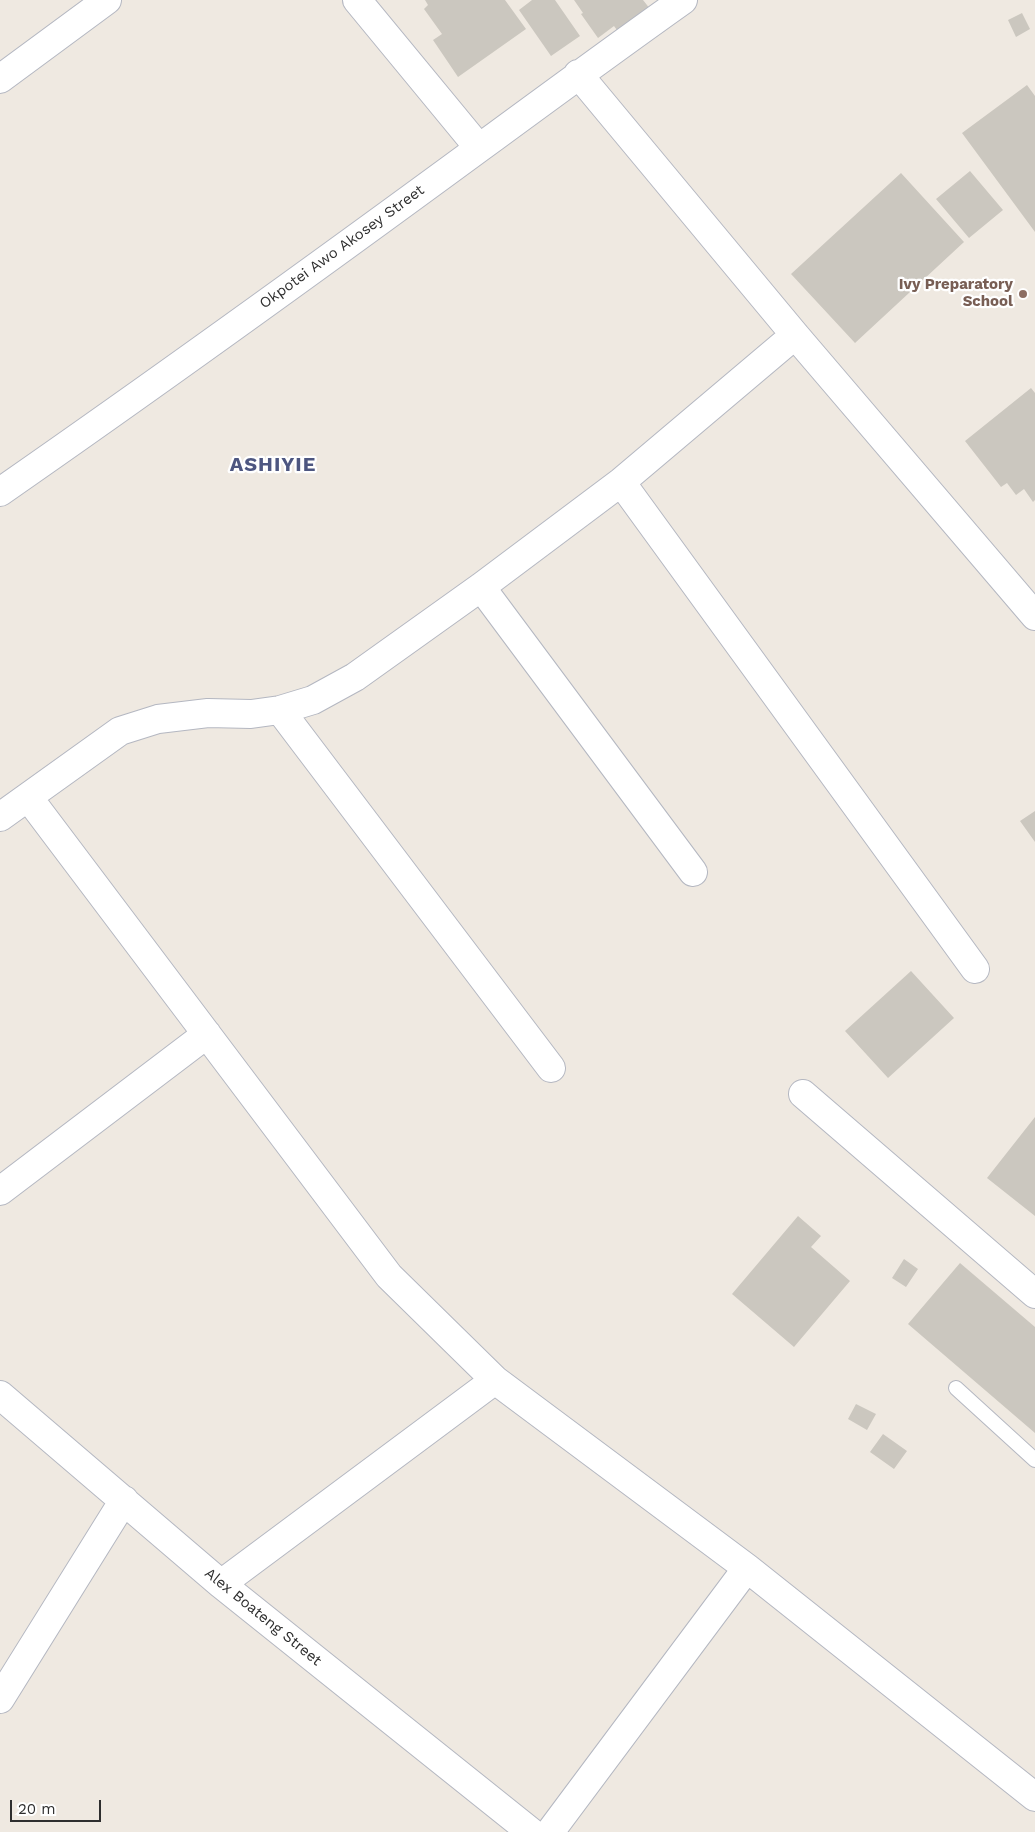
<!DOCTYPE html>
<style>
body{margin:0}
#map{position:relative;width:1035px;height:1832px;overflow:hidden;background:#efe9e1;font-family:"Work Sans",sans-serif}
canvas{display:block}
.scale{position:absolute;left:10px;top:1800px;width:91px;height:22px;box-sizing:border-box;border:2px solid #2e2e2e;border-top:0;padding-left:6px;font-size:15px;line-height:18px;white-space:nowrap;color:#2e2e2e;-webkit-text-stroke:4px #fff;paint-order:stroke}
</style>
<div id="map">
<canvas width="1035" height="1832"></canvas>
<div class="scale">20 m</div>
</div>
<script>
const context = document.querySelector('canvas').getContext('2d');
context.lineJoin = 'round';
function paint(path, color) {
  context.fillStyle = color;
  context.fill(path, 'evenodd');
}
function trace(path, color, width, dash) {
  context.strokeStyle = color;
  context.lineWidth = width;
  context.lineCap = dash ? 'butt' : 'round';
  context.setLineDash(dash || []);
  context.stroke(path);
}
function write(font, color, halo, rows, align = 'center') {
  context.font = font + ' "Work Sans",sans-serif';
  context.lineWidth = 4.5;
  context.setLineDash([]);
  context.textBaseline = 'middle';
  context.strokeStyle = halo;
  context.fillStyle = color;
  for (const [text, x, y, turn = 0] of rows) {
    context.save();
    context.translate(x, y);
    context.rotate((+turn || 0) * Math.PI / 180);
    context.textAlign = isNaN(turn) ? turn : align;
    if (halo) context.strokeText(text, 0, 0);
    context.fillText(text, 0, 0);
    context.restore();
  }
}
paint(new Path2D(`
 M 425,0 L 505,0 L 526,29 L 458,77 L 433,40 L 442,34 L 424,9 L 428,5 Z
 M 532,0 L 555,0 L 580,36 L 551,56 L 519,10 Z
 M 574,0 L 643,0 L 654,14 L 622,37 L 614,26 L 598,38 L 581,14 L 583,13 Z
 M 1022,13 L 1030,29 L 1016,37 L 1008,20 Z
 M 1027,85 L 1035,96 L 1035,232 L 962,133 Z
 M 970,171 L 1003,210 L 969,238 L 936,199 Z
 M 901,173 L 964,242 L 855,343 L 791,274 Z
 M 1031,388 L 1035,393 L 1035,500 L 1033,502 L 1024,489 L 1016,495 L 1007,483 L 1001,487 L 965,441 Z
 M 1035,811 L 1035,842 L 1020,821 Z
 M 911,971 L 954,1018 L 888,1078 L 845,1031 Z
 M 1035,1117 L 1035,1216 L 987,1178 Z
 M 798,1216 L 821,1236 L 811,1247 L 850,1281 L 794,1347 L 732,1294 Z
 M 904,1259 L 918,1269 L 906,1287 L 892,1278 Z
 M 960,1263 L 1035,1327 L 1035,1433 L 908,1324 Z
 M 856,1404 L 876,1414 L 867,1430 L 848,1419 Z
 M 883,1434 L 907,1451 L 894,1469 L 870,1452 Z`), '#cbc7bf');
const lane = new Path2D(`
 M 956,1388 L 1035,1460`);
const street = new Path2D(`
 M 357,0 L 479,148
 M 578,74 L 795,335 L 1035,616
 M 0,79 L 107,0
 M 621,482 L 975,969
 M 0,492 C 161,380 320,265 478,149 C 546,99 614,49 683,0
 M 481,587 L 693,872
 M 280,710 L 551,1068
 M 28,797 L 389,1276 L 495,1380 L 747,1568 L 1035,1797
 M 0,817 L 120,731 L 158,719 L 208,713 L 251,714 L 280,710 L 313,700 L 355,677 L 481,587 L 621,482 L 795,335
 M 803,1094 L 1035,1294
 M 0,1191 L 207,1034
 M 0,1395 L 221,1584 L 531,1832
 M 221,1584 L 495,1380
 M 0,1699 L 124,1500
 M 550,1832 L 747,1568`);
trace(lane, '#b4b7c1', 16);
trace(street, '#b4b7c1', 30);
trace(lane, '#fff', 14);
trace(street, '#fff', 28);
for (const [x, y, r, color] of [
 [1023,294,5,"#8d6e63"]
]) {
  const dot = new Path2D();
  dot.arc(x, y, r, 0, 2 * Math.PI);
  context.fillStyle = color;
  context.fill(dot);
  trace(dot, '#fff', 2);
}
write('15px', '#2e2e2e', '#fff', [
 ["Okpotei Awo Akosey Street",342,247,-36],
 ["Alex Boateng Street",263,1617,39]
]);
write('bold 15px', '#785e54', '#fff', [
 ["Ivy Preparatory",1013,285],
 ["School",1013,302]
], 'right');
context.letterSpacing = '1px';
write('bold 20px', '#4d5680', '#fff', [
 ["ASHIYIE",273,465]
]);
context.letterSpacing = '0px';
</script>
